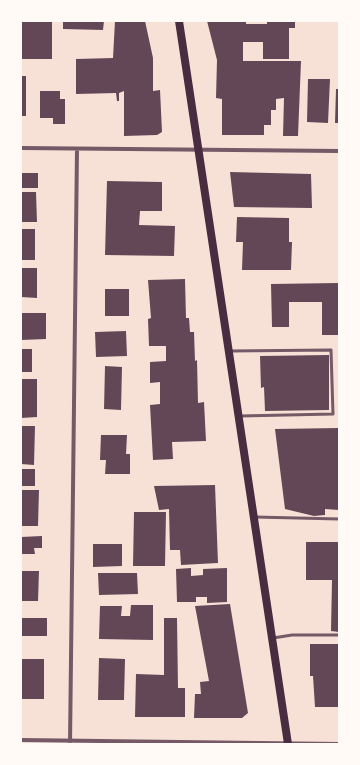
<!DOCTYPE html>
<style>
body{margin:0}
#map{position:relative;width:360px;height:765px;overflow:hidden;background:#f7e1d7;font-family:Lato,sans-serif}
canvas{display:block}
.frame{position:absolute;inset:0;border:22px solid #fffaf5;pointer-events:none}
</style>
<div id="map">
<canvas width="360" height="765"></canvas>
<div class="frame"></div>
</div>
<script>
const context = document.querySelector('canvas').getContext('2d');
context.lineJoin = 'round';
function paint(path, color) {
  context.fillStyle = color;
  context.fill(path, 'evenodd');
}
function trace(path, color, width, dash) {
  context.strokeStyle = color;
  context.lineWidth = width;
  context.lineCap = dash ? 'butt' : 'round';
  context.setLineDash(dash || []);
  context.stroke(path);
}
paint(new Path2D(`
 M 21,21 L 52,21 L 52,59 L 21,59 Z
 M 63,21 L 104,21 L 103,30 L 63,29 Z
 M 115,21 L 145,21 L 153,58 L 153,91 L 160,90 L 162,132 L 157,135 L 124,136 L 124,91 L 119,93 L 119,101 L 117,101 L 116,93 L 76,94 L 76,59 L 113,58 Z
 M 207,21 L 246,21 L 246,24 L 267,24 L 267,21 L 295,21 L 295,28 L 289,28 L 289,59 L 263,59 L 263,42 L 243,42 L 243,61 L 301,61 L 298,136 L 283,136 L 284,98 L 276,99 L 276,110 L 271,110 L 271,125 L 264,125 L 264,135 L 222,135 L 222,99 L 216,98 L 217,60 Z
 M 21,76 L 26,76 L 26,116 L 21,116 Z
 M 308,79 L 330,79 L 328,123 L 307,122 Z
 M 336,89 L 339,89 L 339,123 L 335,123 Z
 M 40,91 L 60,91 L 60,99 L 65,99 L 65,124 L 53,124 L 53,118 L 40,118 Z
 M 230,172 L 311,174 L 312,208 L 234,207 Z
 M 21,173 L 38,173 L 38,188 L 21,188 Z
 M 107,181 L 162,182 L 162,211 L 140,211 L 139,225 L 175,226 L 174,256 L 105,255 Z
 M 21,192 L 36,192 L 37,222 L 21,222 Z
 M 237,217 L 289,218 L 289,242 L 292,242 L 291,270 L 242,270 L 243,242 L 236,242 Z
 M 21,229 L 35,229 L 35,260 L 21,260 Z
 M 21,268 L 37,268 L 37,298 L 21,297 Z
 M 185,279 L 186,318 L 189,318 L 190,332 L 194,332 L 195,361 L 197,360 L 198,403 L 204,402 L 206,441 L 172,442 L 173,459 L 153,460 L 150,405 L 160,404 L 160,382 L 150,383 L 150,362 L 166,361 L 166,346 L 149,346 L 148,319 L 151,318 L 148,280 Z
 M 339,283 L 339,335 L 322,335 L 322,302 L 289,302 L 289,327 L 272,327 L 271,284 Z
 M 105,289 L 129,289 L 129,316 L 105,316 Z
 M 21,313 L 46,313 L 46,339 L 21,340 Z
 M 126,331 L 127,356 L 96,357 L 95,332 Z
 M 21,349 L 32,349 L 32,372 L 21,372 Z
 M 329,355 L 329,410 L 265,411 L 264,387 L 261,388 L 260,356 Z
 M 105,366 L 122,367 L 121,410 L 104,409 Z
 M 21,379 L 37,379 L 37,417 L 21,418 Z
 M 21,426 L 35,426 L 34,465 L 21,464 Z
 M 339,428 L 339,510 L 325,509 L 325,515 L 314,516 L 285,509 L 275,429 Z
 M 101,435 L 127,435 L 126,454 L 130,454 L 130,474 L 105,474 L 106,460 L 100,460 Z
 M 21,469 L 35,469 L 35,486 L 21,486 Z
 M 215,485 L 218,563 L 181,565 L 180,550 L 170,550 L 169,509 L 159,510 L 154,486 Z
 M 21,490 L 39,490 L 38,526 L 21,526 Z
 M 134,512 L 166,512 L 165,566 L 133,566 Z
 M 42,536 L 42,548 L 34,548 L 35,554 L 21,554 L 21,537 Z
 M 306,542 L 339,542 L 339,632 L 331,631 L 332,580 L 306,580 Z
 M 93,544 L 122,544 L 122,566 L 93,567 Z
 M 191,568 L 191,576 L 203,575 L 203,569 L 227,568 L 227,602 L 207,603 L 207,597 L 196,597 L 196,602 L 177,602 L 176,569 Z
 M 21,571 L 39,571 L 38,601 L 21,601 Z
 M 98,573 L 137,573 L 138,594 L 99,595 Z
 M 230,604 L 248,713 L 242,718 L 194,718 L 195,694 L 201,694 L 200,682 L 209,681 L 195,606 Z
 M 131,605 L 153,605 L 153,640 L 99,639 L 100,606 L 122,606 L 121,616 L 130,616 Z
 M 21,618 L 47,618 L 47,636 L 21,636 Z
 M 164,618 L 177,618 L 178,688 L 185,688 L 185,717 L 135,717 L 136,674 L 164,675 Z
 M 310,644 L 339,644 L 339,707 L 315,707 L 313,676 L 310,676 Z
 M 99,658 L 125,659 L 124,700 L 98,700 Z
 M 21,659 L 44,659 L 44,699 L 21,699 Z`), '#644757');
trace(new Path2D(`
 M 230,351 L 331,350 L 333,414 L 240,416
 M 255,517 L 339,519
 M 273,638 L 292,635 L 339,635`), '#755966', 3);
trace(new Path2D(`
 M 21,148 L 339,151
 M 21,740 L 339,744
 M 70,744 L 77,149`), '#755966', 4);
trace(new Path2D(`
 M 179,21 L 288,744`), '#4a2c40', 8);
</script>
